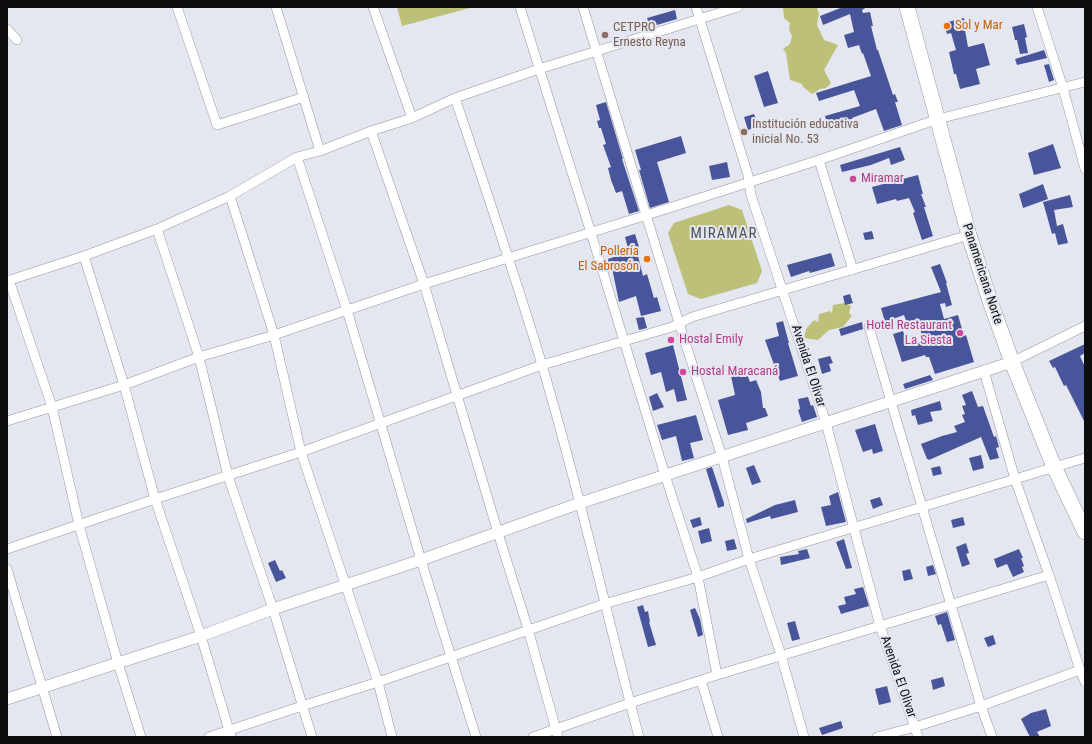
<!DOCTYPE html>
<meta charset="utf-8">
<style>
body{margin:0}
#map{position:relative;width:1092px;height:744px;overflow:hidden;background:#e4e7f0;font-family:"Roboto Condensed",sans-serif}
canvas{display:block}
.frame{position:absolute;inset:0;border:8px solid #0c0d0f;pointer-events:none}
</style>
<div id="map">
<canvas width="1092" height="744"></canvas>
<div class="frame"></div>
</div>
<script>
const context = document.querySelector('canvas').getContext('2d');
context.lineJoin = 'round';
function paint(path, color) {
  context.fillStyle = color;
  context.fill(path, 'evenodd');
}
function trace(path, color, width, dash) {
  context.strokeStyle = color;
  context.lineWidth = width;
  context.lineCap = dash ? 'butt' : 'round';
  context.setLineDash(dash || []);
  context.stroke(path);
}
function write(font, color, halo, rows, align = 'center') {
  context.font = font + ' "Roboto Condensed",sans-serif';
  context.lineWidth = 4;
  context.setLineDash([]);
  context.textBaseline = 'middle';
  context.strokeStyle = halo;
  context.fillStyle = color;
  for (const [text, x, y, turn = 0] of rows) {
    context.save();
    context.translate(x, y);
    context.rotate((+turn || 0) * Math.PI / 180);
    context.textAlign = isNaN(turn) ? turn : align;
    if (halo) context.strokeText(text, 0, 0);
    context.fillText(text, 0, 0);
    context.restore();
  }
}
paint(new Path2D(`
 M 397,7 L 474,7 L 402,26 Z
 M 783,7 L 819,7 L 817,9 L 819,13 L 817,25 L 824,40 L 838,45 L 824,70 L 831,83 L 826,88 L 820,89 L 812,94 L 803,87 L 802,84 L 790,80 L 786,53 L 783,49 L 790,44 L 792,36 L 789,30 L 790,23 L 784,18 Z
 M 729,205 L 742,210 L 762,271 L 757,283 L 701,299 L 688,294 L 668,233 L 674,223 Z
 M 845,303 L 851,306 L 849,313 L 852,316 L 843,327 L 829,330 L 818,340 L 804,338 L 806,329 L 814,320 L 818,322 L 819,314 L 830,311 L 832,313 L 833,305 Z`), '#bcc079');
paint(new Path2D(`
 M 843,7 L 867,7 L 862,10 L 863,13 L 870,12 L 873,26 L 871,26 L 877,50 L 878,50 L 893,95 L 895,94 L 898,102 L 895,102 L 902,125 L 884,131 L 876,109 L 852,118 L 854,124 L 829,130 L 825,116 L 860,106 L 854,90 L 819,101 L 816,93 L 871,76 L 863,53 L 862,54 L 859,45 L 848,48 L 844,35 L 854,32 L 850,14 L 823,25 L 820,16 Z
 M 675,10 L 677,19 L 650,27 L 647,18 Z
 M 964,18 L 967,29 L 965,30 L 968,47 L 984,43 L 990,65 L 976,69 L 980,84 L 960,89 L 956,74 L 954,74 L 949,52 L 956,50 L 951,33 L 947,34 L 944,23 Z
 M 1024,24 L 1027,37 L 1025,38 L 1028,53 L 1020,54 L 1017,40 L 1015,40 L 1012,27 Z
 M 1044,50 L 1047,58 L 1017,65 L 1015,59 Z
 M 1049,64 L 1054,80 L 1049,82 L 1044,65 Z
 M 768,71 L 778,103 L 764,107 L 754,76 Z
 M 606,102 L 623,159 L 622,159 L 639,211 L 629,214 L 622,191 L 616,193 L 611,180 L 608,168 L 611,167 L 603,145 L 606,144 L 601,128 L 599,128 L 597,121 L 600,120 L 596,105 Z
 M 754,114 L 759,126 L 748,130 L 744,117 Z
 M 681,136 L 686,153 L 657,162 L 669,202 L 650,208 L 639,170 L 641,170 L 635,150 Z
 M 1053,144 L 1061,168 L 1034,175 L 1028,153 Z
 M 900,147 L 905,160 L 891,165 L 889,158 L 871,165 L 842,172 L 840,165 Z
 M 727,162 L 730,177 L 712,180 L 709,166 Z
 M 918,175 L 923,194 L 921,194 L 926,207 L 924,207 L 933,236 L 922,240 L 913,213 L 915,212 L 909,198 L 897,201 L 896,199 L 877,204 L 872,187 Z
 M 1043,184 L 1048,199 L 1023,208 L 1019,194 Z
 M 1070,195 L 1073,207 L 1054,210 L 1057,226 L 1063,224 L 1068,243 L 1058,245 L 1055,233 L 1052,234 L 1043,202 Z
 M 872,231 L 874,239 L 865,240 L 863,233 Z
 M 635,234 L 639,247 L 636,248 L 643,276 L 647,274 L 654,298 L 657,297 L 661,311 L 641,316 L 636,296 L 619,302 L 612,268 L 609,269 L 608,259 L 629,252 L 625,237 Z
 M 831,253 L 835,266 L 810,273 L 809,271 L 791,277 L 787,265 Z
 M 940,264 L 947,283 L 946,283 L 952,305 L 946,307 L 945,303 L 940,304 L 944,319 L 958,315 L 964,336 L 966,335 L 974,362 L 935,374 L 929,357 L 926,357 L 925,355 L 902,362 L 893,334 L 903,331 L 908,346 L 923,341 L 919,323 L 908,326 L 904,315 L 885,322 L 881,308 L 941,292 L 931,267 Z
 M 850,294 L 853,303 L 845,305 L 843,296 Z
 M 644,317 L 647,328 L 639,330 L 636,318 Z
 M 783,321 L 789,343 L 788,343 L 798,376 L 780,381 L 765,340 L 779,336 L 776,323 Z
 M 862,322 L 863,329 L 841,336 L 839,329 Z
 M 1085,344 L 1085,353 L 1080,356 L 1085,367 L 1085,423 L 1066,385 L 1064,386 L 1055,367 L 1053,368 L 1049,361 Z
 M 673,345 L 687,400 L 677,402 L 674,389 L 666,392 L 661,372 L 651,375 L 645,353 Z
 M 830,356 L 833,363 L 829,364 L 831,371 L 822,374 L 818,359 Z
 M 739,374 L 740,377 L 747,374 L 750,382 L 756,380 L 761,392 L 763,408 L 765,408 L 768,416 L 746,423 L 748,430 L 728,435 L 718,400 L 735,395 L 731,376 Z
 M 930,375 L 933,380 L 905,389 L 903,384 Z
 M 972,391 L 978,407 L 983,406 L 994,437 L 996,436 L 999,447 L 996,448 L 999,458 L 990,460 L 981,437 L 929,460 L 928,459 L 927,459 L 921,444 L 942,436 L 957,432 L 954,426 L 965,422 L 962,415 L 965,414 L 962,406 L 966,405 L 962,395 Z
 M 657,393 L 664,407 L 653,411 L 649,397 Z
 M 808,397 L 811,406 L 813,405 L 817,417 L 802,422 L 798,410 L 800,409 L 798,399 Z
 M 940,401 L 942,410 L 930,412 L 933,421 L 918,425 L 915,415 L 912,416 L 911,410 Z
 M 696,415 L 703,440 L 690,443 L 694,458 L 682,461 L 676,436 L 662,440 L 657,425 Z
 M 875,424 L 883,451 L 873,454 L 872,449 L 863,452 L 855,430 Z
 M 981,455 L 984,468 L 973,471 L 969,458 Z
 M 754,465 L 761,482 L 752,485 L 746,468 Z
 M 940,466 L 942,474 L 933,476 L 931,468 Z
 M 712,467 L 724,503 L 724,506 L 718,508 L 706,469 Z
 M 838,492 L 846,522 L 826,526 L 821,507 L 831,505 L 829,496 Z
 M 880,497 L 883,505 L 873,509 L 870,500 Z
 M 795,500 L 798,512 L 771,519 L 770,516 L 747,523 L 746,519 L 775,505 Z
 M 700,517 L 702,525 L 693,528 L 690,520 Z
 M 963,517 L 965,525 L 953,528 L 951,520 Z
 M 709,528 L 712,541 L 701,544 L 698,531 Z
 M 734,539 L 737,549 L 727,551 L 725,541 Z
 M 844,539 L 852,568 L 846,569 L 836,542 Z
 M 966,543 L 969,553 L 966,554 L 970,564 L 962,567 L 956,547 Z
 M 807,549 L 810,558 L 781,565 L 780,557 L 799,554 L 798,551 Z
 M 1019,549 L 1023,558 L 1021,558 L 1024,566 L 1022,567 L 1024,572 L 1013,577 L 1007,564 L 997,568 L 994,559 Z
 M 275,560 L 280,571 L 282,570 L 286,578 L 276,582 L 268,563 Z
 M 933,565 L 936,574 L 928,576 L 926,567 Z
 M 910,569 L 913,579 L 904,581 L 902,571 Z
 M 863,587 L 869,606 L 841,614 L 838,606 L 846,604 L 844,597 L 856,594 L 854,589 Z
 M 643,605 L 645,612 L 648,611 L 650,622 L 649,622 L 656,645 L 648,647 L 637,607 Z
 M 695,608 L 700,619 L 703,635 L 698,637 L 690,610 Z
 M 947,612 L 955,640 L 947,642 L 941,624 L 938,625 L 935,616 Z
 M 795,621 L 800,639 L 792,641 L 787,623 Z
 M 993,635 L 996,644 L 988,647 L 984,638 Z
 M 943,677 L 945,686 L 933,690 L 931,680 Z
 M 887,686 L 891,702 L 879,705 L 875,689 Z
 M 1046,709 L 1051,726 L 1037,732 L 1040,737 L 1030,737 L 1021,719 L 1031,713 Z
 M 841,721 L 843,728 L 822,735 L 819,728 Z`), '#49559a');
const minor = new Path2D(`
 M 177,7 L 217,125 L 304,97
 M 276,7 L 320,151
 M 373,7 L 412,118
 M 520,7 L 591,233 L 665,475 L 698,577 L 717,675
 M 583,7 L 679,323 L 722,457 L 749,559 L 781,655 L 804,737
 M 696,7 L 748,175 L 751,195 L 826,423 L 880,626 L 918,737
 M 1037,7 L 1063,88 L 1085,169
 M 7,29 L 17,40
 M 455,98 C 485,187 515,275 542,365 C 579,488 606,613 639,737
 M 371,131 L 424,284 L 498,533 L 528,629 L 558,737
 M 297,157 L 347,310 L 421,560 L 476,737
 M 819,160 L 853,270
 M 157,229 L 199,357 L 228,476 L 273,609 L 312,737
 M 84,256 L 124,385 L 155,499 L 201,636 L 231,737
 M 9,280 L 52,407 L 79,525 L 118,663 L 141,737
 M 7,281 L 84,256 L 157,229 L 230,196
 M 869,327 L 951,605 L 981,706 L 992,737
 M 1012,362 L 1085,326
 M 984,371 L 1015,479 L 1049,575 L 1080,670 L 1085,682
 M 7,421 L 124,385 L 199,357 L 274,335 L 424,284 L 647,215 L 819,160 L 938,119 L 1085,82
 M 7,549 L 155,499 L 301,452 L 542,365 L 672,327 L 692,317 L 969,235
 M 7,569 L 57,737
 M 701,680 L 718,737
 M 209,737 L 302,706 L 378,682 L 604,604 L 698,577 L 749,559 L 1085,458
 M 392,737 L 378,682 L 301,452 L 274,335 L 230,196 L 297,157 L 320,151 L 371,131 L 412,118 L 455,98 L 539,69 L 738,7
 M 533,737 L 630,703 L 717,675 L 1049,575
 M 877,737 L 915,727 L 981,706 L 1080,670`);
const tertiary = new Path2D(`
 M 7,699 L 201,636 L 273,609 L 421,560 L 580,503 L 1012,362`);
const trunk = new Path2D(`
 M 907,7 L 969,235 L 990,301 L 1012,362 L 1054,467 L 1085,532`);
trace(minor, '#9597a0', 10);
trace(tertiary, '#9597a0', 12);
trace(trunk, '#9597a0', 16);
trace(minor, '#fff', 9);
trace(tertiary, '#fff', 11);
trace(trunk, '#fff', 15);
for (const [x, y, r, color] of [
 [947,26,4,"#e8710a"],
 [605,35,4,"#8d6e63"],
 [744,132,4,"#8d6e63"],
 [853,179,4,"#d1479c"],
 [647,259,4,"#e8710a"],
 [960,333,4,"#d1479c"],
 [671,340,4,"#d1479c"],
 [683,372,4,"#d1479c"]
]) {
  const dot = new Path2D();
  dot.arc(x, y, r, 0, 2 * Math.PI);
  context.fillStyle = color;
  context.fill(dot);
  trace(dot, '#e4e7f0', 1.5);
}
write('13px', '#c56008', '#e4e7f0', [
 ["Sol y Mar",955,26],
 ["Pollería",639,252,"right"],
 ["El Sabrosón",639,267,"right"]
], 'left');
write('13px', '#785e54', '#e4e7f0', [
 ["CETPRO",613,28],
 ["Ernesto Reyna",613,43],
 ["Institución educativa",752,125],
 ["inicial No. 53",752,140]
], 'left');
write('13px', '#b23c85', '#e4e7f0', [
 ["Miramar",861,179],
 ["Hotel Restaurant",952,326,"right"],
 ["La Siesta",952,341,"right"],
 ["Hostal Emily",679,340],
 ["Hostal Maracaná",691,372]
], 'left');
write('13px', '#0c0d0f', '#e4e7f0', [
 ["Panamericana Norte",982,274,72],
 ["Avenida El Olivar",808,366,72],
 ["Avenida El Olivar",898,677,71]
]);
context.letterSpacing = '1px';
write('15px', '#4f5259', '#e4e7f0', [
 ["MIRAMAR",724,234]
]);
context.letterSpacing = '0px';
</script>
